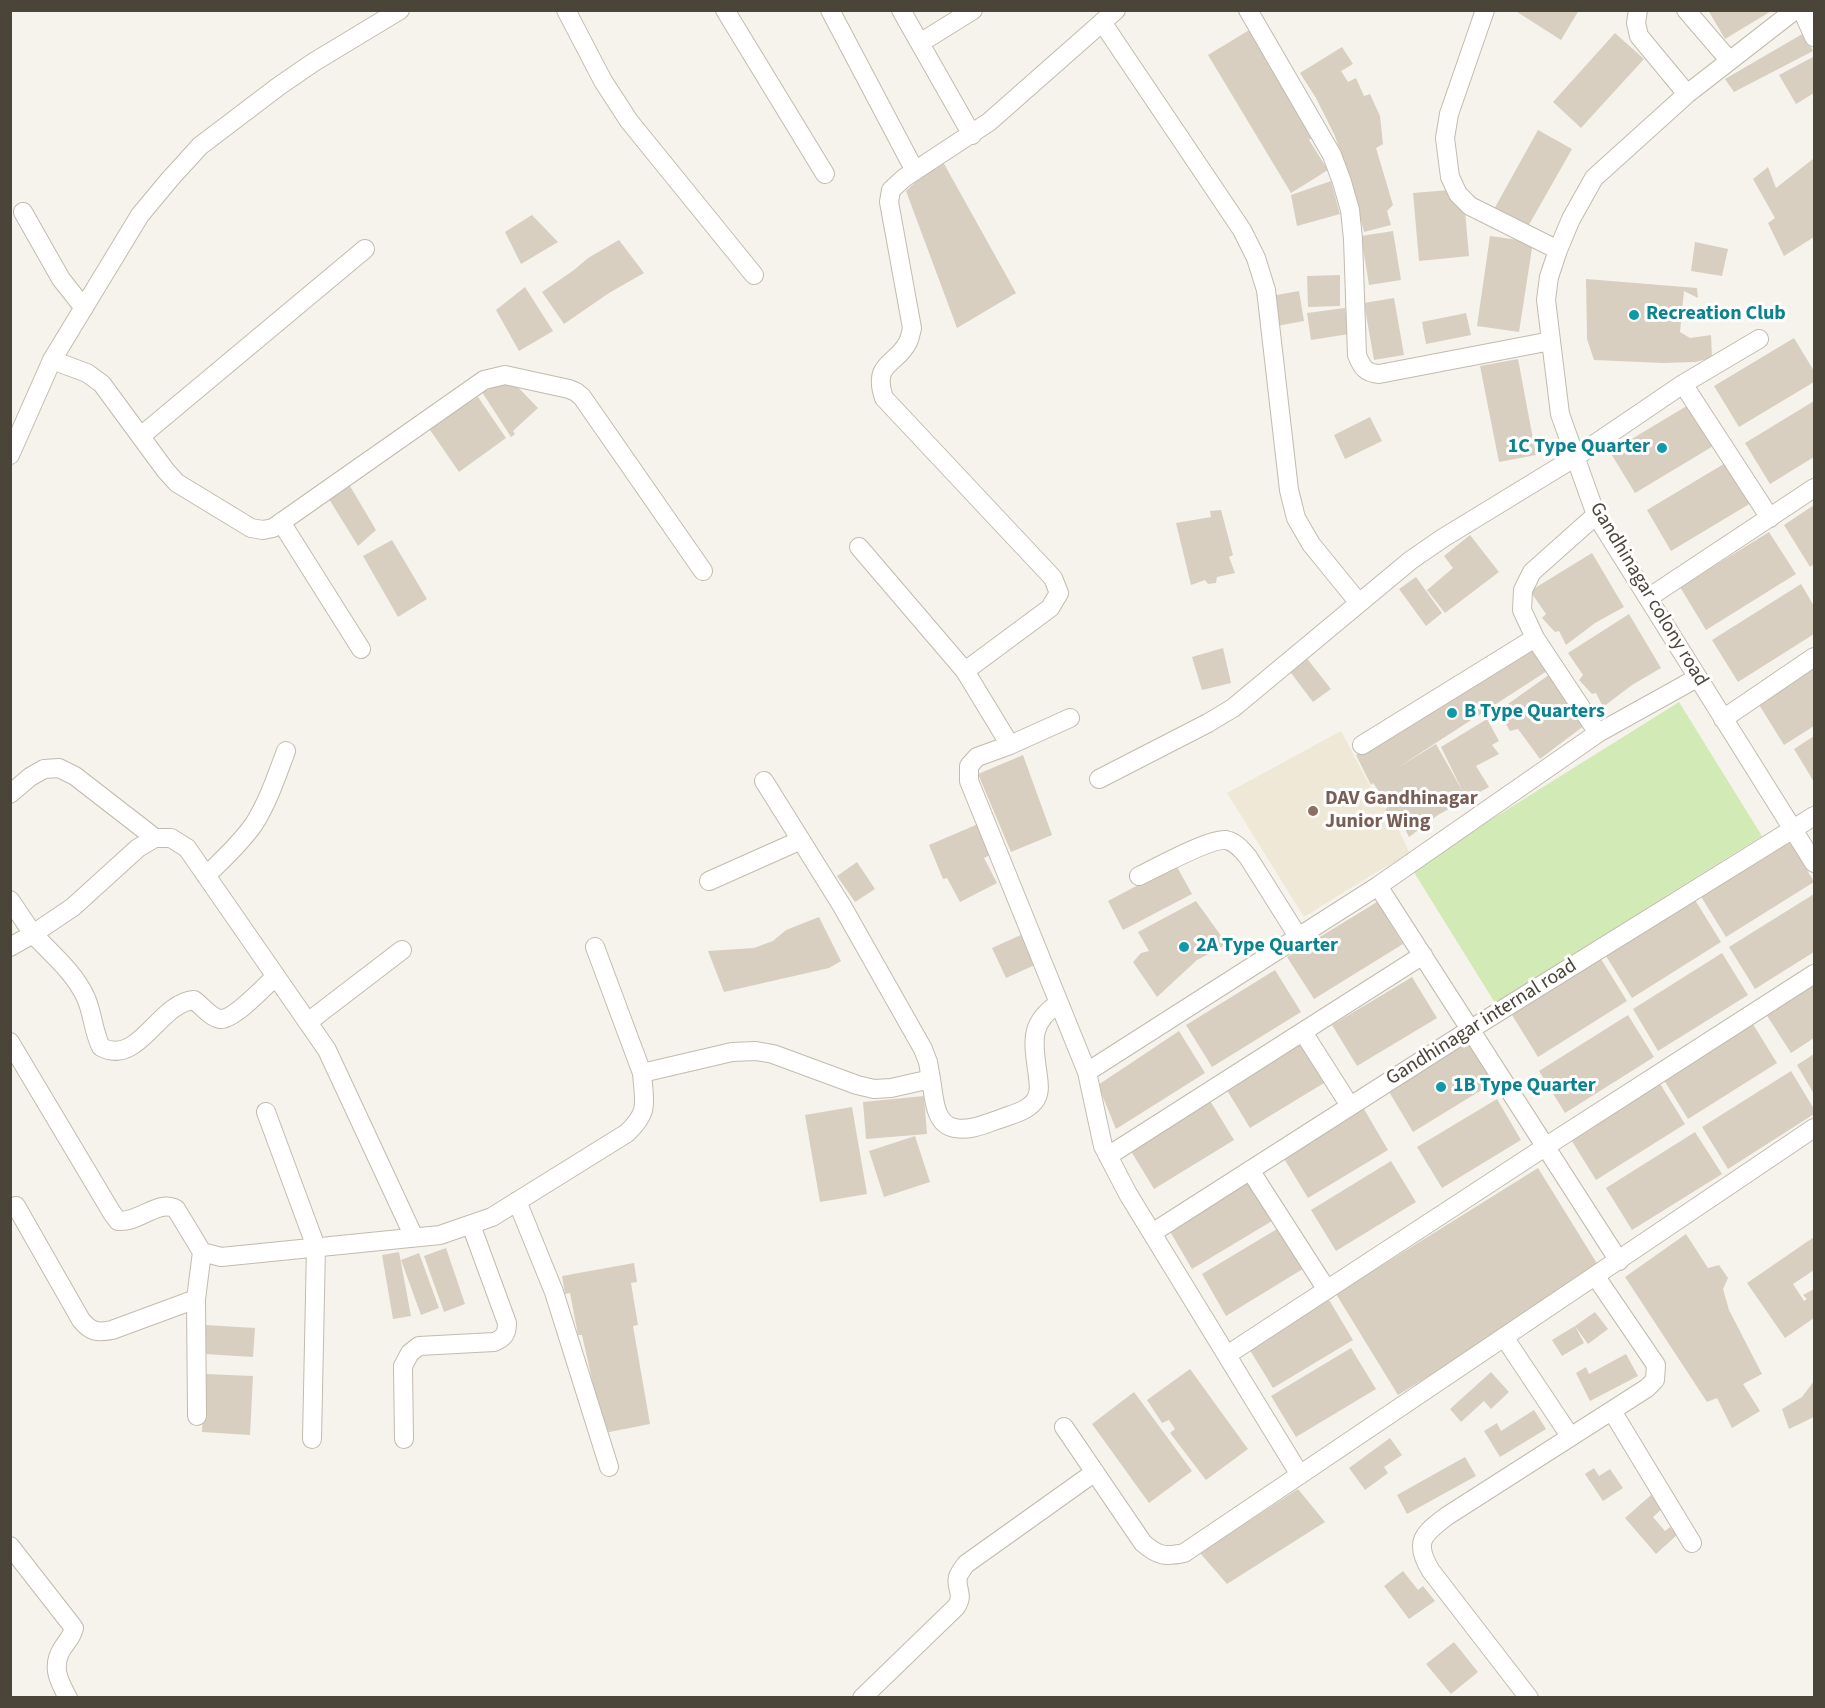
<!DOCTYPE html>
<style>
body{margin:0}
#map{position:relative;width:1825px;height:1708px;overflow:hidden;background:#f6f3ec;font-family:"Source Sans 3",sans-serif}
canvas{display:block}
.frame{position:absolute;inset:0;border:12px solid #4b4439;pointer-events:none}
</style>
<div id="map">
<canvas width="1825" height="1708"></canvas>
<div class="frame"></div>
</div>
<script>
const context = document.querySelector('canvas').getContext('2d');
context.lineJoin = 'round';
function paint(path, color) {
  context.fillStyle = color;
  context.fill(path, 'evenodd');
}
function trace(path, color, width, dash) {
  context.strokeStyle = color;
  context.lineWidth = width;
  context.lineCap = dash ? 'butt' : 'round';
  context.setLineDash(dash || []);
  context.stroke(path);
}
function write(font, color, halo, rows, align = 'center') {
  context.font = font + ' "Source Sans 3",sans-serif';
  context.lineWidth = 6;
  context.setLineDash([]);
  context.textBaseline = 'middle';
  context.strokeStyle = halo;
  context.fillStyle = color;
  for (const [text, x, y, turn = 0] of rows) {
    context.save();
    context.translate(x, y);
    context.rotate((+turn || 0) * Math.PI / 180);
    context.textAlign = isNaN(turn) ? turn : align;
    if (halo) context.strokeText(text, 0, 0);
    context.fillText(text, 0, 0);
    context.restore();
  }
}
paint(new Path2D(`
 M 1341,731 L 1369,784 L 1399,830 L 1410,854 L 1375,873 L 1304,917 L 1227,793 Z`), '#efe8d6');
paint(new Path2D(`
 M 1679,702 L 1762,836 L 1495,1003 L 1412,869 Z`), '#d2eab5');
paint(new Path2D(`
 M 1514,10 L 1579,10 L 1561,40 Z
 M 1708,10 L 1773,10 L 1725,39 Z
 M 1251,29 L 1265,52 L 1262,53 L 1312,138 L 1309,140 L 1328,170 L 1291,193 L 1208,55 Z
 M 1615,33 L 1644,59 L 1581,128 L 1553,102 Z
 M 1804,33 L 1813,51 L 1734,92 L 1725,79 Z
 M 1342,47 L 1353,64 L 1341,71 L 1348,82 L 1356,78 L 1364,96 L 1370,94 L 1380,116 L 1383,144 L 1376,148 L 1393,205 L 1387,211 L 1391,225 L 1364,232 L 1353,190 L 1335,136 L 1316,98 L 1300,73 Z
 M 1813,57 L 1814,93 L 1796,104 L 1779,75 Z
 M 1538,130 L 1572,149 L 1526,230 L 1493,211 Z
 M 1813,159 L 1814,237 L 1784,256 L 1768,223 L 1775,218 L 1753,179 L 1768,167 L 1776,188 Z
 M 943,162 L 1016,293 L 957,328 L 906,191 L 924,174 Z
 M 1331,181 L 1340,214 L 1297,226 L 1291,195 Z
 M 1450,190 L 1465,211 L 1469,256 L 1419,261 L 1413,193 Z
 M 532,215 L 558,242 L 521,264 L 505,232 Z
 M 1393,231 L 1401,280 L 1369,285 L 1361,236 Z
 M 1490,236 L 1533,242 L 1519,332 L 1477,326 Z
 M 619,240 L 644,273 L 609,293 L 564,324 L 542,292 L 574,270 L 588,258 Z
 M 1695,242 L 1728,249 L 1722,276 L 1691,271 Z
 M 1340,275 L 1340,306 L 1308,307 L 1307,276 Z
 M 1586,279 L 1697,288 L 1698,298 L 1684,291 L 1680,332 L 1690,338 L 1711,335 L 1712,358 L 1695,362 L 1663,363 L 1594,360 L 1587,339 Z
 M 525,287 L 553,331 L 519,351 L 496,310 Z
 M 1299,291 L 1304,321 L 1277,326 L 1271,296 Z
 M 1394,298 L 1404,355 L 1374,360 L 1364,303 Z
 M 1345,308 L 1349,334 L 1311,340 L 1307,313 Z
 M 1466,313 L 1471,335 L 1426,344 L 1422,322 Z
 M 1794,338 L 1814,371 L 1814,382 L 1739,427 L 1714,386 Z
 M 1518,359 L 1536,455 L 1499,462 L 1480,366 Z
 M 511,380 L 538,408 L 513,431 L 515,434 L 511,437 L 482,392 Z
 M 478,397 L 506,438 L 459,472 L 428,427 Z
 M 1814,401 L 1814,457 L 1770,484 L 1745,443 Z
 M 1690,404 L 1715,445 L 1635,493 L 1610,452 Z
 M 1370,417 L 1382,441 L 1345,459 L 1334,435 Z
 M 1727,462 L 1751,503 L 1671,551 L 1647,510 Z
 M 350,486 L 376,530 L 358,546 L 329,499 Z
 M 1814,505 L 1814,564 L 1810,567 L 1784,525 Z
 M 1221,510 L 1233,555 L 1229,557 L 1235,573 L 1217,577 L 1216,583 L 1208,584 L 1205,580 L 1191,585 L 1176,523 L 1211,517 L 1210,511 Z
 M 1769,532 L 1796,574 L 1706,630 L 1680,587 Z
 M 1470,535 L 1499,572 L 1445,613 L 1427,590 L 1453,568 L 1444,556 Z
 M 392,540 L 427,599 L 398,617 L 363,556 Z
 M 1592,553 L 1624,607 L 1595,623 L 1566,645 L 1559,631 L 1555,632 L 1542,618 L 1546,614 L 1530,591 Z
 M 1416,577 L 1442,613 L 1426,626 L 1399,589 Z
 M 1801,584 L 1814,606 L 1814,634 L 1738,682 L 1712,640 Z
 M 1629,614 L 1661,668 L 1632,685 L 1603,707 L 1596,693 L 1592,694 L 1579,680 L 1583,675 L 1568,653 Z
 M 1534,644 L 1547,671 L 1394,770 L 1436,744 L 1463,792 L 1441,747 L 1487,719 L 1499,741 L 1492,745 L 1499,754 L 1476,766 L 1489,787 L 1438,815 L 1409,837 L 1402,823 L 1398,824 L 1385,810 L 1389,805 L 1373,783 L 1371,785 L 1356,755 Z
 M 1223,648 L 1231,683 L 1202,690 L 1192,657 Z
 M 1305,656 L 1331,689 L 1313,702 L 1288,669 Z
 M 1814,667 L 1814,726 L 1784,745 L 1758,703 Z
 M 1553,672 L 1585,725 L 1540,759 L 1518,729 L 1510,731 L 1498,711 Z
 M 1814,736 L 1814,782 L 1794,749 Z
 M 1023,755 L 1052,835 L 1011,852 L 978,774 Z
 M 978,824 L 990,855 L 984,858 L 997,883 L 960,902 L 947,878 L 943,879 L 929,845 Z
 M 1789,839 L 1814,882 L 1726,937 L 1700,895 Z
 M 857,862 L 875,889 L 855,902 L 837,876 Z
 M 1176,865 L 1192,894 L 1123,930 L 1108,901 Z
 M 1814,894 L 1814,952 L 1755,989 L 1729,947 Z
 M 1695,900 L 1721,942 L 1632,998 L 1606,956 Z
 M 1196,901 L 1227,944 L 1197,960 L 1157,997 L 1133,962 L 1141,953 L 1149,951 L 1138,932 Z
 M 1377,902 L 1403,944 L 1314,999 L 1287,957 Z
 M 819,917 L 841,961 L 829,968 L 724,992 L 708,951 L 754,948 L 773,941 L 786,930 Z
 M 1023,934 L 1037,964 L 1006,978 L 992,948 Z
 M 1722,953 L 1748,995 L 1658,1051 L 1633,1009 Z
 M 1601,959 L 1627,1001 L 1538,1057 L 1512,1015 Z
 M 1275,970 L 1301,1012 L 1212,1067 L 1186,1025 Z
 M 1412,977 L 1437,1018 L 1357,1066 L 1332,1025 Z
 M 1814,980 L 1814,1038 L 1791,1053 L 1764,1011 Z
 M 1628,1015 L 1654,1057 L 1565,1113 L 1539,1071 Z
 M 1751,1021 L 1777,1063 L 1688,1119 L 1662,1077 Z
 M 1179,1031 L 1205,1073 L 1116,1129 L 1098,1085 Z
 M 1305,1039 L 1329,1080 L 1250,1128 L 1225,1087 Z
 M 1468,1042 L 1493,1083 L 1413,1132 L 1388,1090 Z
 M 1814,1054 L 1814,1094 L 1797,1065 Z
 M 1791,1071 L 1814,1109 L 1814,1114 L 1728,1169 L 1702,1127 Z
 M 1659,1082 L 1685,1124 L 1596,1180 L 1570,1138 Z
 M 924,1096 L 927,1134 L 866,1139 L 863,1102 Z
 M 1209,1099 L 1234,1140 L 1154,1189 L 1129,1148 Z
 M 1497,1099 L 1521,1140 L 1442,1188 L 1417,1147 Z
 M 852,1107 L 867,1194 L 820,1202 L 805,1115 Z
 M 1364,1109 L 1388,1150 L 1308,1198 L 1283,1157 Z
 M 1695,1132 L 1722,1174 L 1632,1230 L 1606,1188 Z
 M 915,1136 L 930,1182 L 884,1197 L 869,1151 Z
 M 1391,1161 L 1416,1202 L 1336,1251 L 1311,1210 Z
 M 1538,1168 L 1601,1270 L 1398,1395 L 1336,1294 Z
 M 1247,1180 L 1272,1221 L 1192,1269 L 1168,1228 Z
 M 1282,1226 L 1306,1267 L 1226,1316 L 1202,1274 Z
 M 1686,1234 L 1708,1268 L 1719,1265 L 1728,1278 L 1723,1289 L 1729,1310 L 1762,1374 L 1743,1384 L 1760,1411 L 1732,1428 L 1717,1398 L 1707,1402 L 1625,1277 Z
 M 1814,1237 L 1814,1270 L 1793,1284 L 1804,1301 L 1807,1299 L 1803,1295 L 1814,1289 L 1814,1318 L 1785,1338 L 1747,1283 Z
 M 446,1248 L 465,1304 L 444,1312 L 424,1256 Z
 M 399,1252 L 411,1316 L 393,1319 L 382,1255 Z
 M 419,1253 L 439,1308 L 421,1315 L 401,1260 Z
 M 634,1263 L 637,1282 L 631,1283 L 638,1325 L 633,1326 L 650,1424 L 604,1433 L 582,1335 L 578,1335 L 570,1293 L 565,1294 L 562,1276 Z
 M 1328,1298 L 1353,1340 L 1273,1388 L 1248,1347 Z
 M 1595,1312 L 1608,1329 L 1588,1344 L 1575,1326 Z
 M 206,1325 L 255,1328 L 253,1357 L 204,1354 Z
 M 1575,1326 L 1584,1343 L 1562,1356 L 1552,1340 Z
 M 1351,1348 L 1376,1389 L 1296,1437 L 1271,1396 Z
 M 1626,1354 L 1638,1376 L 1590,1401 L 1576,1373 L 1586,1367 L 1589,1374 Z
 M 1190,1369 L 1248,1449 L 1206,1480 L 1170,1433 L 1175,1429 L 1169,1420 L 1162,1423 L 1147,1400 Z
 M 1491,1372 L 1509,1392 L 1491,1409 L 1484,1401 L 1461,1422 L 1450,1409 Z
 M 205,1374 L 253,1376 L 250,1435 L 202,1432 Z
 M 1814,1381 L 1814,1417 L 1789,1429 L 1782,1409 L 1802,1397 Z
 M 1134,1392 L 1192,1471 L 1149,1503 L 1092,1424 Z
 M 1534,1410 L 1546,1429 L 1500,1457 L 1484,1431 L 1497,1423 L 1501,1431 Z
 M 1390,1438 L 1402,1455 L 1384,1467 L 1388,1473 L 1365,1490 L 1349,1468 Z
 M 1465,1457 L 1476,1476 L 1407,1514 L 1397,1495 Z
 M 1594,1468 L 1599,1476 L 1610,1469 L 1623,1488 L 1603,1501 L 1585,1474 Z
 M 1298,1489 L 1325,1522 L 1227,1584 L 1200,1553 Z
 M 1651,1495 L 1663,1508 L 1653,1517 L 1665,1531 L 1670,1527 L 1677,1535 L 1656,1554 L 1625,1518 Z
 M 1403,1571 L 1418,1590 L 1423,1586 L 1435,1601 L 1409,1619 L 1384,1586 Z
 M 1454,1642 L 1478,1672 L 1451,1694 L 1426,1664 Z`), '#d8cfc1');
const street = new Path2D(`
 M 566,10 L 603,81 L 629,121 L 754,275
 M 725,10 L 825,174
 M 830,10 L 915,171
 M 901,10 L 972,135
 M 1116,10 L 989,122 L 904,178 L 891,190 L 889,202 L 912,328 C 911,332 910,338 908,342 C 896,366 872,362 884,398 L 1053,578 L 1059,593 L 1050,608 L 965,671 L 1010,745 L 977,757 L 969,766 L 969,781 L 1087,1072 L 1378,886 L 1598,733 L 1697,678
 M 1248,10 L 1332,155 L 1342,182 L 1350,210 L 1353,239 L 1357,355 C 1362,368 1366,373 1379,374 L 1551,341
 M 1485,10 L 1449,114 L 1445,138 L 1450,177 L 1458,194 L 1470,206 L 1558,250
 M 1638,10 L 1636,23 L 1639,36 L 1687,94
 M 1686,10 L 1729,60
 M 1795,10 L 1687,94 L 1594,178 L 1571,219 L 1558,250 L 1549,277 L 1546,300 L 1560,414 L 1596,515 L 1814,863
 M 1802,10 L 1814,37
 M 1102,22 L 1242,230 L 1256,258 L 1266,290 L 1289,490 L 1296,518 L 1311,544 L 1359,603
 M 920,43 L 973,10
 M 23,212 L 61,279 L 84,308
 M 52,360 L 87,373 L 102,384 L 166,471 L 177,483 L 251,528 L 263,530 L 273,528 L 484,380 L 505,375 L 569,389 L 576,392 L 582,397 L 703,571
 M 1683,384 L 1770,518
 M 141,436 L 365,249
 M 10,455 L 52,360 L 140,215 L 170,179 L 200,146 L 279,86 L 314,62 L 400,10
 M 281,522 L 361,649
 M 859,547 L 965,671
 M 1648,598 L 1814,488
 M 1535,638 L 1522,610 L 1523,590 L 1532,572 L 1596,515
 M 1723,719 L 1814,657
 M 1010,745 L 1070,718
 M 1362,745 L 1535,638 L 1598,733
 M 1099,779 L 1208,723 L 1233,708 L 1411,560 L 1443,538 L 1574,458 L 1683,384 L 1759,339
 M 764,781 L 842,906 L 923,1049 L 928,1062 L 931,1079
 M 10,794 L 30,777 L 44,769 L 59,768 L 75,776 L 155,838
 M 206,876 C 223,859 241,843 254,824 C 268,802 277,775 286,751
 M 1139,876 C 1156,868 1210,838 1226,840 C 1236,842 1242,850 1248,857 L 1299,938
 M 709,881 L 801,840
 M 1378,886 L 1619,1261
 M 10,900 L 33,934 L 10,947
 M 595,947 L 642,1073
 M 276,976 C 266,985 234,1020 220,1019 C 211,1018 201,1005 194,1000 C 158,1003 139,1067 101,1047 C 93,1031 93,1014 86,998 C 75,973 51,953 33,934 L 73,907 L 138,848 L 155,838 L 171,838 L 187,848 L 327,1050 L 414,1237
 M 308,1022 L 402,950
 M 1303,1032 L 1350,1106
 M 10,1042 L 112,1213 L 118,1221 C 139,1223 158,1199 176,1209 L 202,1252 L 221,1257 L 440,1235 L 492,1217 L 627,1133 C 650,1111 644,1103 642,1073 L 732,1052 L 756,1051 L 773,1054 L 857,1085 L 874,1089 L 891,1088 L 931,1079 C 934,1096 934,1125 955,1128 C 971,1131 984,1124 1000,1119 C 1012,1114 1029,1111 1036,1099 C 1040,1092 1039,1084 1038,1077 C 1034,1044 1027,1024 1059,1003
 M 1087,1072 L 1103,1146 L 1128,1194 L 1300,1475
 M 266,1112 L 316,1247 L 312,1439
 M 1108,1156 L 1423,955
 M 1250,1170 L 1327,1290
 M 517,1201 L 554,1292 L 609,1467
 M 16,1206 L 81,1320 C 91,1332 97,1333 112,1330 L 196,1299
 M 1152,1233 L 1471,1029 L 1814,816
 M 1504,1337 L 1570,1436
 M 1227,1355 L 1545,1147 L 1814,974
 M 1612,1411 L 1692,1543
 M 197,1416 L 196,1299 L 202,1252
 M 1064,1427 L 1143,1543 C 1158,1556 1165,1557 1184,1553 C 1394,1411 1605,1270 1814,1128
 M 404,1439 L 403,1366 L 410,1353 L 419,1346 L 494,1342 C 504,1338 507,1334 507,1323 L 471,1225
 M 10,1546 L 74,1628 C 72,1637 67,1641 62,1649 C 51,1667 59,1681 68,1698
 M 862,1698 L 956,1607 C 965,1594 955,1589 958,1577 C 959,1573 963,1568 966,1564 L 1095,1472
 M 1529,1698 L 1431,1571 C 1413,1542 1423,1534 1447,1516 L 1647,1388 L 1655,1380 L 1656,1365 L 1596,1277`);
trace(street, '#c2bbae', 20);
trace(street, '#fff', 18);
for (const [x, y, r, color] of [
 [1634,315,6,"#0f9aa8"],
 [1662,448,6,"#0f9aa8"],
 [1452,713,6,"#0f9aa8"],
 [1313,811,6,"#8d6e63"],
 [1184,947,6,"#0f9aa8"],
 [1441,1087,6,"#0f9aa8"]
]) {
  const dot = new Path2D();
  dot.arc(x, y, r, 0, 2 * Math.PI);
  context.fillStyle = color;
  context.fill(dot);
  trace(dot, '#fff', 2);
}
write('bold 20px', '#0d838f', '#fff', [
 ["Recreation Club",1646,315],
 ["1C Type Quarter",1650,448,"right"],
 ["B Type Quarters",1464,713],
 ["2A Type Quarter",1196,947],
 ["1B Type Quarter",1453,1087]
], 'left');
write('20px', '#4b4439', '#fff', [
 ["Gandhinagar colony road",1648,595,59],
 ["Gandhinagar internal road",1482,1023,-32]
]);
write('bold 20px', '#785e54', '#fff', [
 ["DAV Gandhinagar",1325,800],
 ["Junior Wing",1325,823]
], 'left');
</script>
